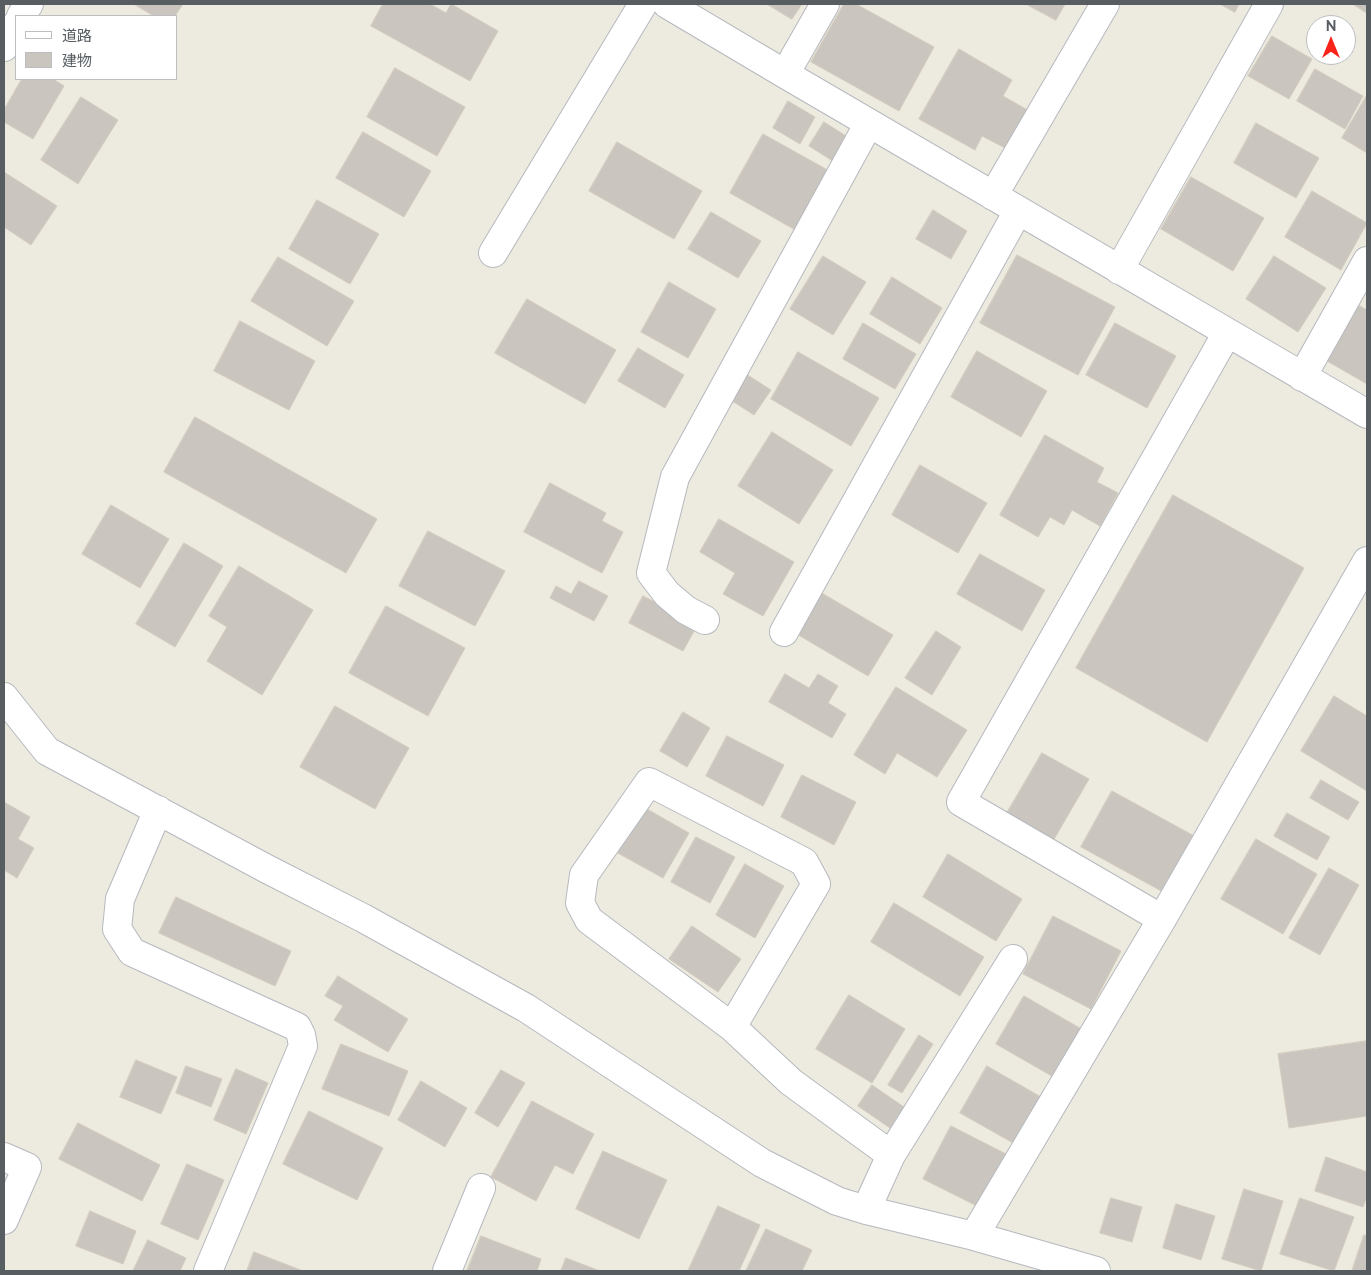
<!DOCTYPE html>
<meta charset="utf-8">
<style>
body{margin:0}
#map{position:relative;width:1371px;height:1275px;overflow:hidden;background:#edeadf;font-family:Raleway,"Noto Sans JP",sans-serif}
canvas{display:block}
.frame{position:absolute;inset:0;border:5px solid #585d62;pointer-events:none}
.legend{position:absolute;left:15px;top:15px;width:162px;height:65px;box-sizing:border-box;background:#fff;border:1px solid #bcbec0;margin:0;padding:6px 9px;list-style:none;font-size:15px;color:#585d62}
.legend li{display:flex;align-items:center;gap:10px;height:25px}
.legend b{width:25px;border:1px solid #bcbec0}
.north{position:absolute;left:1306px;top:15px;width:50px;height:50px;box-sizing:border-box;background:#fff;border:1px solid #bcbec0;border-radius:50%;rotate:0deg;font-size:14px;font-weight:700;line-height:20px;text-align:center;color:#585d62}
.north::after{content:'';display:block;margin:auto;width:18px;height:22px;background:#f92319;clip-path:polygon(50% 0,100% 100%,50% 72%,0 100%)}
</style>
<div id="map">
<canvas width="1371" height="1275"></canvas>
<div class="frame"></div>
<ul class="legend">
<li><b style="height:6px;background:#fff"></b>道路</li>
<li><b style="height:14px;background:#cac6bf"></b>建物</li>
</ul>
<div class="north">N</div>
</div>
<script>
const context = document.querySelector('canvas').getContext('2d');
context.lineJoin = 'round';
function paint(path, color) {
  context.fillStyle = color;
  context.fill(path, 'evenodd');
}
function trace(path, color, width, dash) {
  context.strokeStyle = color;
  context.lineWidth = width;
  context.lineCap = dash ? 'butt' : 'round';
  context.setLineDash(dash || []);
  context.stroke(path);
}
const building = new Path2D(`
 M 134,4 L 183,4 L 175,16 L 154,16 Z
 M 383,4 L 430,4 L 446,13 L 451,4 L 498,31 L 470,81 L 371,26 Z
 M 767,4 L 802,4 L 792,19 Z
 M 844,4 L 856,4 L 934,47 L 899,111 L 811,62 Z
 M 1026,4 L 1065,4 L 1056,20 Z
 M 1220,4 L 1239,4 L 1235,12 Z
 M 1353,4 L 1367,4 L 1367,13 Z
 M 1272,36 L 1312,59 L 1289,99 L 1248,76 Z
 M 959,49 L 1012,80 L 1003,96 L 1031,112 L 1009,150 L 982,136 L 975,150 L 919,119 Z
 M 395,68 L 465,107 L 437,156 L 367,117 Z
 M 1315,69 L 1363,96 L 1345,129 L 1297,101 Z
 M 22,79 L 53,79 L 64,86 L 33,139 L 4,122 L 4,110 Z
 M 1367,95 L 1367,153 L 1342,138 Z
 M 81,97 L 118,120 L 78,184 L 41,160 Z
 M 788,101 L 815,117 L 800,144 L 773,128 Z
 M 824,122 L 854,141 L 839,165 L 809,146 Z
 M 1256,123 L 1319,158 L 1296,198 L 1234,163 Z
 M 363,132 L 431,171 L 404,217 L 336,178 Z
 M 763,134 L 833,173 L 799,232 L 730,193 Z
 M 617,142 L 702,191 L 674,239 L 589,191 Z
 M 4,172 L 57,206 L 31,245 L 4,227 Z
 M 1191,177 L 1264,218 L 1233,271 L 1161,229 Z
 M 1312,191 L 1367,223 L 1341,270 L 1285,237 Z
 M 317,200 L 379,234 L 350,284 L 289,249 Z
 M 933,210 L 967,231 L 951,259 L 916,239 Z
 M 711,212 L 761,241 L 738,278 L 688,249 Z
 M 1017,255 L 1115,307 L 1078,375 L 980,323 Z
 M 823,256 L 866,282 L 833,335 L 790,309 Z
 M 1274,256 L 1326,288 L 1298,332 L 1246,299 Z
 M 278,257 L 354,301 L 327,346 L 251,301 Z
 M 892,277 L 942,308 L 920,344 L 870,314 Z
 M 669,282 L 716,309 L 688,358 L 641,332 Z
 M 527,299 L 616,350 L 585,404 L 495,353 Z
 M 1358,305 L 1367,310 L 1367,384 L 1327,361 Z
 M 240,321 L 315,361 L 289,410 L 214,371 Z
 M 863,323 L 916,354 L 895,389 L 843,359 Z
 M 1115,323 L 1176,356 L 1147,408 L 1086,375 Z
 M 638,348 L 684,375 L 665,408 L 618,381 Z
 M 977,351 L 1047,391 L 1021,437 L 951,397 Z
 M 798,352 L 879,398 L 851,446 L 771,399 Z
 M 743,372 L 771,390 L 754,415 L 726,397 Z
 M 195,417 L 377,519 L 346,573 L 164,472 Z
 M 772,432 L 833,470 L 799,524 L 738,486 Z
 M 1045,435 L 1104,468 L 1097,482 L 1118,493 L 1100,526 L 1072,510 L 1064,525 L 1050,517 L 1038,537 L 1000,515 Z
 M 920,465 L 987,503 L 958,553 L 892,515 Z
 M 550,483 L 606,513 L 602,521 L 623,532 L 602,573 L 524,532 Z
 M 1173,495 L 1304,568 L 1207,742 L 1076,668 Z
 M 111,505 L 169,539 L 140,588 L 82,554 Z
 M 719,519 L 794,562 L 763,616 L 723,594 L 735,573 L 700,552 Z
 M 428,531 L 505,571 L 475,626 L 399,586 Z
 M 184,543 L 223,566 L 175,647 L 136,624 Z
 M 980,554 L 1045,590 L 1022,631 L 957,594 Z
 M 239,566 L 313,610 L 262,695 L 207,661 L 227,627 L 209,616 Z
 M 579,581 L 608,596 L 594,621 L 550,598 L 556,586 L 571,594 Z
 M 820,592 L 893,635 L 868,676 L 795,633 Z
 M 643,596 L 698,624 L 683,651 L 629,623 Z
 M 386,606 L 465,648 L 428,716 L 349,673 Z
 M 936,631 L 961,647 L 932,695 L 905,678 Z
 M 785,674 L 809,688 L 818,674 L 838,686 L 828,703 L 846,714 L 832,738 L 769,702 Z
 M 896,687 L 967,730 L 937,777 L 897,753 L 885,774 L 854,755 Z
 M 1334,696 L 1367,716 L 1367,791 L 1301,751 Z
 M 335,706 L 409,748 L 375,809 L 300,767 Z
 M 683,712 L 710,728 L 687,767 L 660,751 Z
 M 727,736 L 784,765 L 763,806 L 706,776 Z
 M 1042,753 L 1089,779 L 1053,841 L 1007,813 Z
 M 802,775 L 856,802 L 834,845 L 781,817 Z
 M 1321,780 L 1359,802 L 1348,820 L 1310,798 Z
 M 1112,791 L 1196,837 L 1165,893 L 1081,847 Z
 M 4,802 L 30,817 L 18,839 L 34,848 L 17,878 L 4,870 Z
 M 640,805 L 689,833 L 663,878 L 614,851 Z
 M 1287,813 L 1330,837 L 1317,860 L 1274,836 Z
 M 696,837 L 735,857 L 710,903 L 671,882 Z
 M 1256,839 L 1317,874 L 1283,934 L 1221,899 Z
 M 948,854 L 1022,899 L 996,941 L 923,897 Z
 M 745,864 L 784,886 L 755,938 L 716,915 Z
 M 1329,868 L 1359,885 L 1320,955 L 1289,938 Z
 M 176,897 L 291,951 L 275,986 L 159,933 Z
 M 894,903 L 984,957 L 960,996 L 871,942 Z
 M 1053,916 L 1121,951 L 1091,1009 L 1023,974 Z
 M 692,926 L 741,959 L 718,992 L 669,959 Z
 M 338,976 L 408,1019 L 388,1052 L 334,1020 L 343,1006 L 325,996 Z
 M 849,995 L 905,1029 L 872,1083 L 816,1049 Z
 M 1024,996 L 1085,1031 L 1057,1079 L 996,1044 Z
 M 919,1035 L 933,1044 L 902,1093 L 888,1085 Z
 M 1367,1041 L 1367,1116 L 1289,1128 L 1278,1054 Z
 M 341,1044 L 408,1071 L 389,1116 L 322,1089 Z
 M 136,1060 L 177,1077 L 161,1114 L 120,1097 Z
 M 186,1066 L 222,1079 L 211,1107 L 176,1093 Z
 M 987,1066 L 1048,1101 L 1022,1148 L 960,1113 Z
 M 236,1069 L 268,1083 L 246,1134 L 214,1120 Z
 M 501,1070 L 525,1083 L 498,1127 L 475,1113 Z
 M 421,1081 L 467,1108 L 445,1147 L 398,1120 Z
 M 872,1085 L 904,1107 L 890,1128 L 858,1106 Z
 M 532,1101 L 594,1134 L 573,1174 L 555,1165 L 536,1201 L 491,1177 Z
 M 309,1111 L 383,1148 L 357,1200 L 283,1164 Z
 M 78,1123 L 160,1165 L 142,1201 L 59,1159 Z
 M 951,1126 L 1008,1155 L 981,1208 L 923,1179 Z
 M 603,1151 L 667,1180 L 639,1239 L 576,1209 Z
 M 1326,1157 L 1367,1172 L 1367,1196 L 1363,1207 L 1315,1191 Z
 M 187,1164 L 224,1180 L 198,1240 L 161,1224 Z
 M 1244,1189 L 1283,1201 L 1261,1271 L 1222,1259 Z
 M 1111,1198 L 1142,1207 L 1132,1242 L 1100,1233 Z
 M 1300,1198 L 1354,1217 L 1334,1271 L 1280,1254 Z
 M 1176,1204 L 1215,1216 L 1201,1260 L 1163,1248 Z
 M 718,1206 L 760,1225 L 739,1271 L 688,1271 Z
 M 90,1211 L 136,1231 L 123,1264 L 76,1246 Z
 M 766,1229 L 812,1250 L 802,1271 L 746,1271 Z
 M 1364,1235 L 1367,1236 L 1367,1271 L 1352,1271 Z
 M 481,1236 L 541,1259 L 537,1271 L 467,1271 Z
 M 148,1240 L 186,1258 L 180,1271 L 133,1271 Z
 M 254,1252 L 303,1271 L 247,1271 Z
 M 566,1258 L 600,1271 L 561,1271 Z`);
paint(building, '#cac6bf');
trace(building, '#d3cbbd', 1);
const minor = new Path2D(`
 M 667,4 L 785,74 L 1367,414
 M 21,16 L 29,4
 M 4,47 L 16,25
 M 785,74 L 825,4
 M 993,196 L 1105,4
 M 493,253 L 643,4
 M 1119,270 L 1269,4
 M 1302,377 L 1367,261
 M 705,620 L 686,610 L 667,594 L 651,573 L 675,477 L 869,123
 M 784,632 L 1018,211
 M 4,697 L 47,751 L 267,869 L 363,918 L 526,1008 L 762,1163 L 837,1201 L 866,1210 L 974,1236 L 1096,1271
 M 158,810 L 120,899 L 117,929 L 132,952 L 297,1027 L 301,1035 L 303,1046 L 208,1271
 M 1162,919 L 961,802 L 1227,333
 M 732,1027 L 816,884 L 804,862 L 649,782 L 584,875 L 580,903 L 589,920 L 732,1027 L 791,1082 L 891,1155
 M 4,1157 L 27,1167 L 4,1220
 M 866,1210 L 891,1155 L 1013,959
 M 974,1236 L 1162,919 L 1367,561
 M 447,1271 L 481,1188`);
trace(minor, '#b5b9be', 30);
trace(minor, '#fff', 28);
</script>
